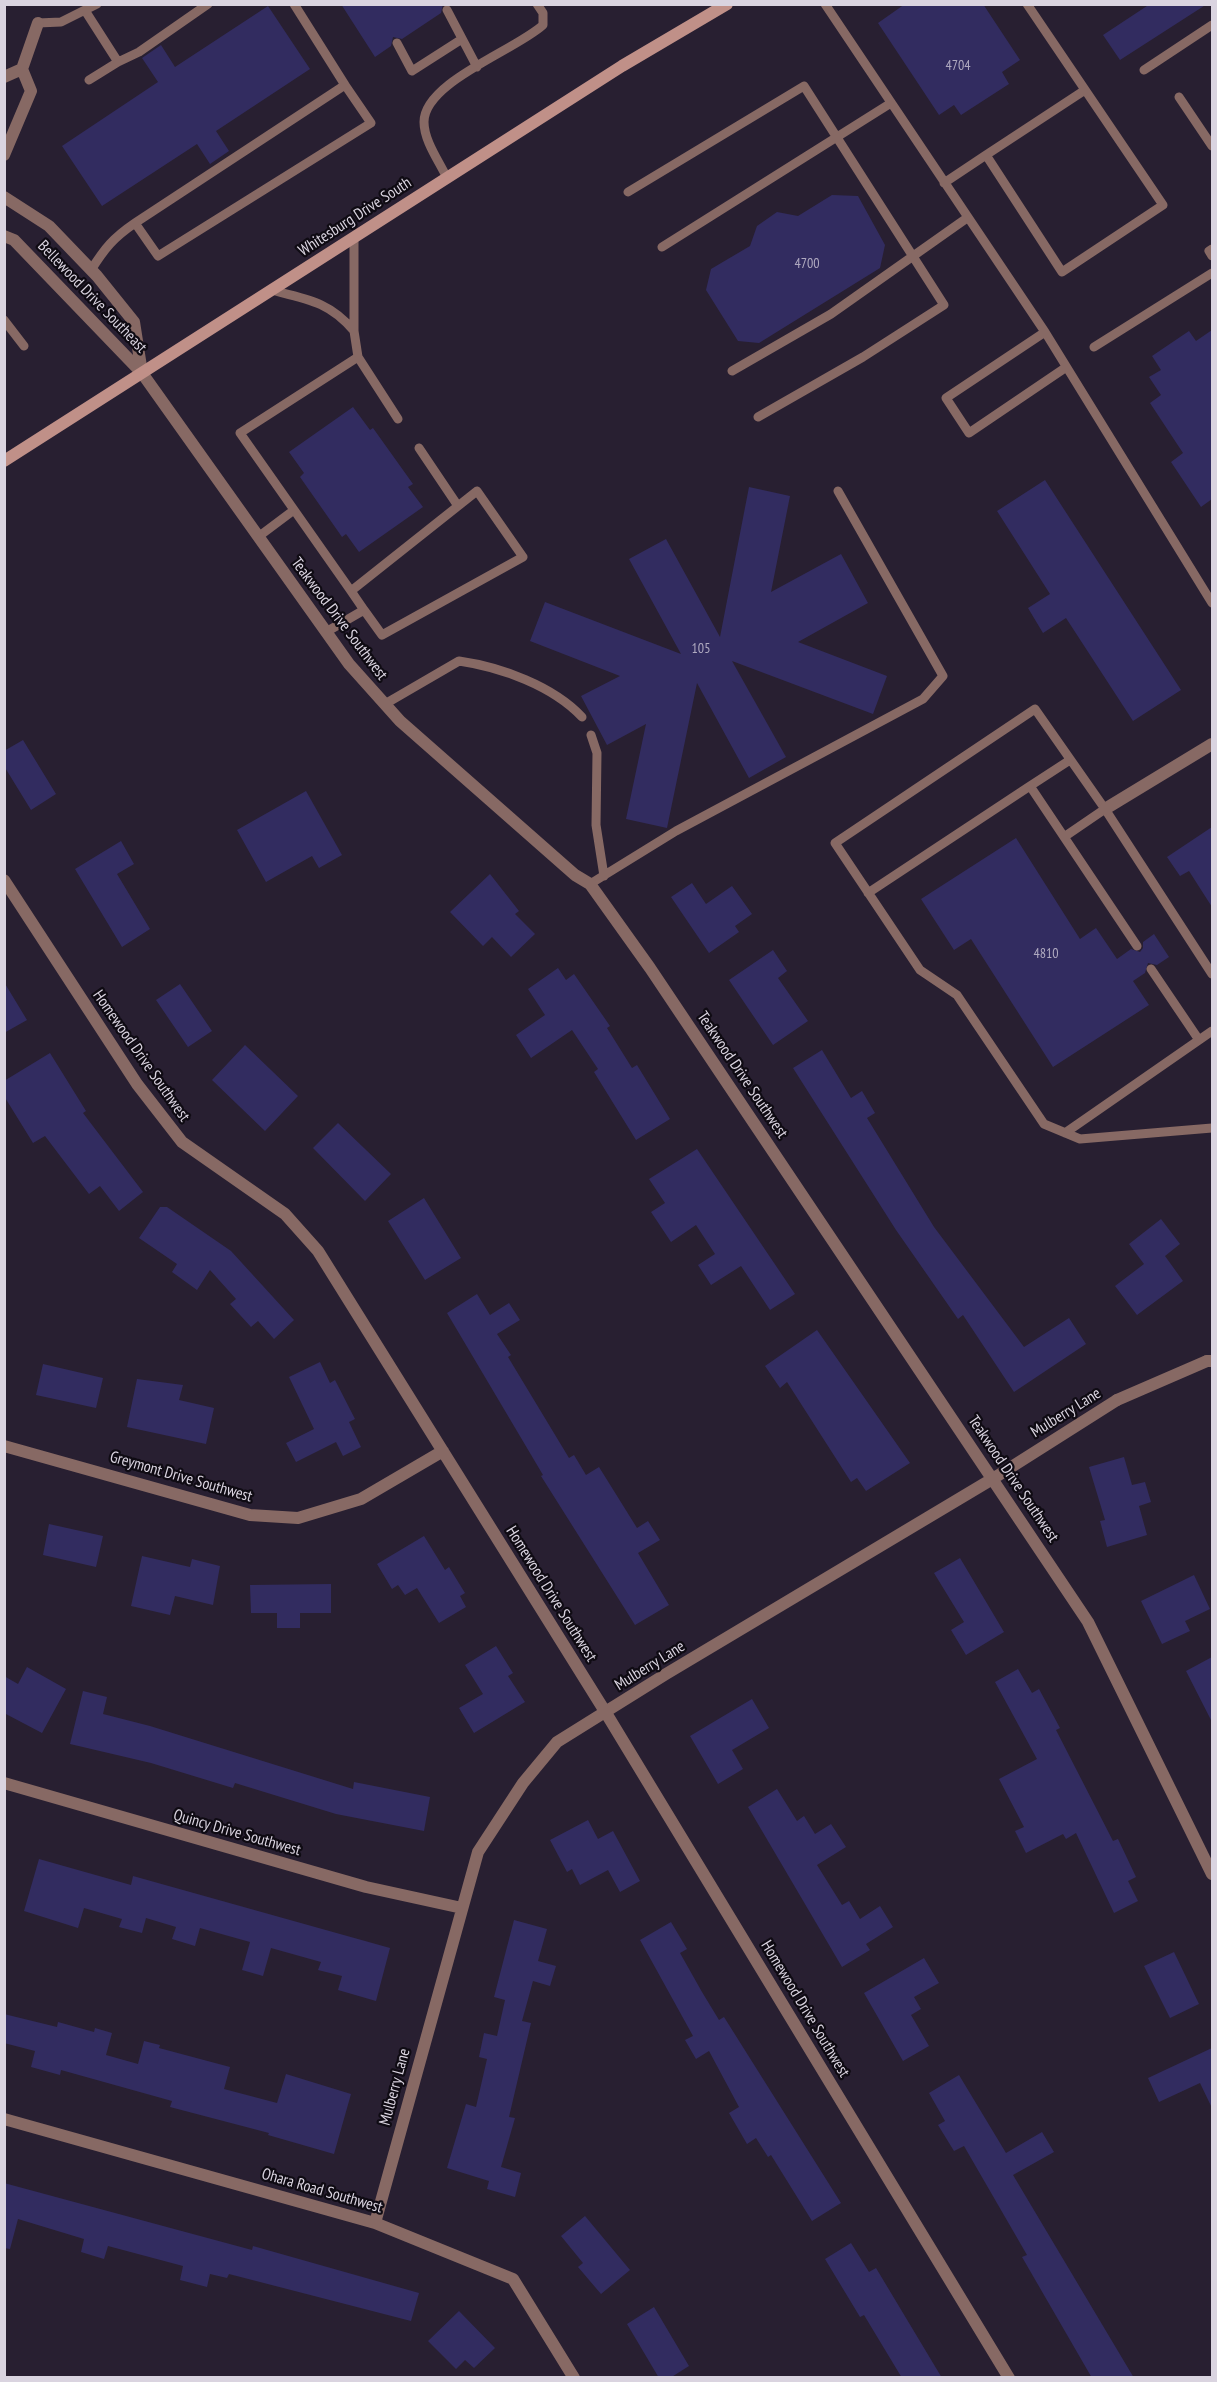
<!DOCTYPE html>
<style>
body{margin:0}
#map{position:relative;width:1217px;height:2382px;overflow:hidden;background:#281f31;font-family:"PT Sans Narrow",sans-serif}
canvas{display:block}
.frame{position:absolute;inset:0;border:6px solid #dad4e0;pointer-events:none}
</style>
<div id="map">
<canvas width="1217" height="2382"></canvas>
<div class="frame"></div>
</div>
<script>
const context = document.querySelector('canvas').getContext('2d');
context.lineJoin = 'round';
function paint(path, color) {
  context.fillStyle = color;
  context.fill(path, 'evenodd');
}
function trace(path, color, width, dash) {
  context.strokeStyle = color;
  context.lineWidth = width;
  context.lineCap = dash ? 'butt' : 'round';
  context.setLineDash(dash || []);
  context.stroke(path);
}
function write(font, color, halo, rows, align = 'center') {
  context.font = font + ' "PT Sans Narrow",sans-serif';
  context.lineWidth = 4.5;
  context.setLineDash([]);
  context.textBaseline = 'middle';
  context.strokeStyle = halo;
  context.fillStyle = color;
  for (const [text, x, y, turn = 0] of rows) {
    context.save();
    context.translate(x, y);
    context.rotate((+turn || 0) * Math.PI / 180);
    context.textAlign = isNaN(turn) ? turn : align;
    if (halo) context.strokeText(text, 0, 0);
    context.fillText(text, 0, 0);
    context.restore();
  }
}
paint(new Path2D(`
 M 341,4 L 443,4 L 441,13 L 402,39 L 393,37 L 391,46 L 375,57 Z
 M 905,4 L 983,4 L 1020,60 L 1002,72 L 1009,84 L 961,115 L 954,105 L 939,115 L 878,23 Z
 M 1150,4 L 1207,4 L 1120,60 L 1103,35 Z
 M 268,6 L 310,69 L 216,131 L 229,151 L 210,164 L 197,144 L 102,206 L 62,146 L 158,82 L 142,58 L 161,45 L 175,67 Z
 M 832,195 L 858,196 L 885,245 L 880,268 L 759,343 L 738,341 L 706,290 L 711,269 L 750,246 L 757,226 L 777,212 L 798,216 Z
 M 1212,330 L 1212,499 L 1201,507 L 1171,462 L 1183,453 L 1150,403 L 1161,395 L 1149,377 L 1161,370 L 1152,356 L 1189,331 L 1196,341 Z
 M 353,407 L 370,430 L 373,428 L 413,484 L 408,487 L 423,507 L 359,552 L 346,534 L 342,537 L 300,477 L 304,473 L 289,452 Z
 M 1045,480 L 1181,690 L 1133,721 L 1066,618 L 1043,633 L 1028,608 L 1050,594 L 997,511 Z
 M 749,487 L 790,496 L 771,592 L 841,554 L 868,603 L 798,642 L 887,676 L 873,714 L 732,661 L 786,757 L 749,778 L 697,683 L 667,828 L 626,819 L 646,724 L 607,745 L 581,696 L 620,676 L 530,641 L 545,602 L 681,654 L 629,559 L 666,539 L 720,637 Z
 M 23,740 L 56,794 L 31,810 L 4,766 L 4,751 Z
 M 306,791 L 342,855 L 319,868 L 312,856 L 266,882 L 237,830 Z
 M 1212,827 L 1212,907 L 1189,871 L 1180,876 L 1167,857 Z
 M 1016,838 L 1080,939 L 1096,928 L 1117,959 L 1131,949 L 1140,952 L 1143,948 L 1143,942 L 1154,934 L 1169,957 L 1157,965 L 1148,963 L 1145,973 L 1133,981 L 1149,1005 L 1053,1067 L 971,939 L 954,950 L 921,899 Z
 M 121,841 L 134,864 L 117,874 L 150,929 L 122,947 L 75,869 Z
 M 490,874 L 519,911 L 515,914 L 535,934 L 511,957 L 492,937 L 483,946 L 450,912 Z
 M 692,883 L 706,904 L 732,886 L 752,914 L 735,926 L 739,932 L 709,953 L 671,897 Z
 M 773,950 L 787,971 L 778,978 L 808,1021 L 773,1045 L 729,980 Z
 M 558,968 L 566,980 L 574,974 L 610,1026 L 607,1028 L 632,1068 L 637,1065 L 670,1119 L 636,1140 L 594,1072 L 598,1069 L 572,1030 L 531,1058 L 516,1035 L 545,1015 L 528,989 Z
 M 4,982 L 27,1020 L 4,1033 Z
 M 180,984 L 212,1031 L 188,1047 L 156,1000 Z
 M 245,1045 L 298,1096 L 265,1131 L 212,1080 Z
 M 822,1050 L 851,1098 L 862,1091 L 875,1113 L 867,1118 L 934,1227 L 1024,1347 L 1069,1318 L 1086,1344 L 1014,1392 L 963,1315 L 958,1319 L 896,1230 L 793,1068 Z
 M 50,1053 L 86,1111 L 83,1113 L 143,1192 L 119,1211 L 100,1186 L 89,1194 L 45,1136 L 33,1143 L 4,1096 L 4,1081 Z
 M 338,1123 L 391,1174 L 365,1201 L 313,1148 Z
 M 697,1149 L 795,1294 L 770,1310 L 741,1266 L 711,1285 L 698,1265 L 715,1254 L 696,1225 L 671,1242 L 651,1212 L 665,1203 L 649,1179 Z
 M 424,1198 L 461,1258 L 425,1280 L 388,1221 Z
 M 160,1207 L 167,1207 L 231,1251 L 294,1320 L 274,1339 L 258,1321 L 251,1327 L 230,1304 L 236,1299 L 210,1270 L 197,1290 L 172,1272 L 177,1264 L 139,1238 Z
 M 1161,1219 L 1180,1244 L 1165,1256 L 1183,1281 L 1137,1315 L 1115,1286 L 1144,1264 L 1129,1244 Z
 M 477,1294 L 490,1315 L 509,1303 L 520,1320 L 497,1334 L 511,1355 L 508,1357 L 569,1458 L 574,1455 L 586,1475 L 599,1467 L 637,1528 L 648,1521 L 660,1540 L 638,1553 L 669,1605 L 635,1625 L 541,1476 L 543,1475 L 447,1313 Z
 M 817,1330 L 910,1463 L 866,1491 L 857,1478 L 851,1482 L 787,1382 L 780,1388 L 765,1366 Z
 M 320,1362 L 330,1383 L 335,1380 L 355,1419 L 349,1422 L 361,1447 L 343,1456 L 336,1442 L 296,1462 L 286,1443 L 314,1429 L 289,1377 Z
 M 43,1364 L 103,1378 L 96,1408 L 36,1395 Z
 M 137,1379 L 183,1385 L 179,1400 L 214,1408 L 206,1444 L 127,1427 Z
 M 1124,1457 L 1132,1485 L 1145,1482 L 1151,1502 L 1139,1506 L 1147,1535 L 1107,1547 L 1100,1521 L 1105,1520 L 1089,1467 Z
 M 49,1524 L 103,1536 L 96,1567 L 43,1555 Z
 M 424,1536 L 445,1570 L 449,1567 L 465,1593 L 460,1596 L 466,1607 L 439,1623 L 417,1588 L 405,1595 L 398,1585 L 392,1589 L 377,1564 Z
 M 142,1556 L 190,1567 L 192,1559 L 220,1566 L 213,1605 L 175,1596 L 170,1615 L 131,1606 Z
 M 960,1558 L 1004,1632 L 966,1655 L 951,1630 L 964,1622 L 934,1573 Z
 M 1194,1575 L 1210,1609 L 1185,1621 L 1190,1631 L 1162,1644 L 1141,1601 Z
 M 331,1584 L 331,1613 L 300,1613 L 300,1628 L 277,1628 L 277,1613 L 251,1613 L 250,1585 Z
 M 496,1646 L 513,1673 L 508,1676 L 525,1702 L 474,1733 L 459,1708 L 483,1694 L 465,1665 Z
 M 1212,1657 L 1212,1722 L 1186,1671 Z
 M 27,1667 L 66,1689 L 42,1733 L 4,1713 L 4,1676 L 18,1684 Z
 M 1018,1669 L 1032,1693 L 1039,1689 L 1060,1728 L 1056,1730 L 1113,1841 L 1118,1839 L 1136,1877 L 1128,1881 L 1138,1901 L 1114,1913 L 1076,1833 L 1066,1839 L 1063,1834 L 1026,1853 L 1015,1831 L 1024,1827 L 999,1779 L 1037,1759 L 995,1682 Z
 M 83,1691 L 107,1697 L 103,1714 L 150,1726 L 353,1789 L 354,1782 L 430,1797 L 424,1831 L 336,1814 L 235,1783 L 233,1788 L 151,1763 L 70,1744 Z
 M 752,1699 L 769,1728 L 732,1750 L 743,1769 L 718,1784 L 690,1736 Z
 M 777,1789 L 797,1821 L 804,1816 L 815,1834 L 831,1824 L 846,1847 L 817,1865 L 842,1905 L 849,1901 L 860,1919 L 880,1906 L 893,1927 L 866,1944 L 870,1950 L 842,1967 L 748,1807 Z
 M 588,1820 L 598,1839 L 613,1831 L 640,1881 L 620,1892 L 608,1870 L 580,1885 L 572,1869 L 567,1872 L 550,1840 Z
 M 39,1859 L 131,1885 L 133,1876 L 390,1948 L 376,2001 L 338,1990 L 342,1976 L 318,1970 L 321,1962 L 271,1948 L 263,1976 L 242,1970 L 250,1942 L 200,1928 L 195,1946 L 172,1939 L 176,1927 L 146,1918 L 142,1933 L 119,1927 L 122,1919 L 84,1908 L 78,1928 L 24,1911 Z
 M 514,1920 L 547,1929 L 538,1961 L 556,1966 L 550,1986 L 533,1981 L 522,2021 L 531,2023 L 509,2117 L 515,2118 L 501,2167 L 521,2173 L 515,2197 L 487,2189 L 489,2181 L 447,2168 L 466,2104 L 476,2107 L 487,2059 L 479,2057 L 484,2033 L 497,2036 L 505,2000 L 494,1997 Z
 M 671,1922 L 687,1949 L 680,1953 L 702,1992 L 719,2020 L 724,2017 L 841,2203 L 812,2221 L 771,2155 L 768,2157 L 756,2138 L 747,2144 L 729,2113 L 739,2107 L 709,2051 L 696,2059 L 685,2040 L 693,2036 L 640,1940 Z
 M 1174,1952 L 1199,2004 L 1170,2018 L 1144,1966 Z
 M 924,1958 L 939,1983 L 914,1997 L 921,2009 L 911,2015 L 929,2046 L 903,2061 L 864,1993 Z
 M 4,2014 L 57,2027 L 58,2022 L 94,2032 L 95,2028 L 112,2033 L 106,2055 L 138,2064 L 144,2041 L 160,2045 L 159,2048 L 230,2067 L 224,2089 L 277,2103 L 286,2074 L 351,2094 L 334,2154 L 268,2135 L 269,2133 L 170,2107 L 172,2101 L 61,2070 L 60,2075 L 31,2067 L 35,2051 L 4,2043 Z
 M 1212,2048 L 1212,2108 L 1200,2083 L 1159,2102 L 1148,2078 Z
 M 959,2075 L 1006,2153 L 1042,2132 L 1054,2152 L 1013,2175 L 1134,2378 L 1092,2378 L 1022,2257 L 1027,2255 L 964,2146 L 954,2151 L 938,2125 L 945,2121 L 929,2093 Z
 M 4,2183 L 252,2250 L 253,2246 L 419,2293 L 411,2321 L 229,2274 L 227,2278 L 210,2274 L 207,2287 L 180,2280 L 183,2266 L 108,2246 L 104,2259 L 81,2252 L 84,2239 L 18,2219 L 10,2249 L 4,2248 Z
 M 585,2216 L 630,2270 L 601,2294 L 578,2267 L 583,2263 L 561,2236 Z
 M 851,2243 L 869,2272 L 876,2268 L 942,2378 L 902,2378 L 864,2315 L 860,2317 L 825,2259 Z
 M 654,2307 L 689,2366 L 670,2378 L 659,2378 L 627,2324 Z
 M 459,2311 L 495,2348 L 474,2368 L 465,2360 L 456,2369 L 428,2341 Z`), '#322c60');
trace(new Path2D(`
 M 294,4 L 345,85
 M 825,4 L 1045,332 L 1212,603
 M 447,10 L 477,67
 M 86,12 L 118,62 L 139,52 L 208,4
 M 38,23 L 61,22 L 97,4
 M 397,43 L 412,71 L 462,39
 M 1144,70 L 1212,25
 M 89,80 L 118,62
 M 1179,97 L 1212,146
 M 986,155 L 1085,90
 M 447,178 C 439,161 424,141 424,122 C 424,82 516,50 543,25 L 543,13 L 537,4
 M 944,183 L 986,155 L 1062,272 L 1163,205 L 1027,4
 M 628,192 L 804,86 L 944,305 L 863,357 L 758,417
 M 354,237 L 354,331 L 358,357 L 398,419
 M 662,247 L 891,103
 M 1212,249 L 1209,251 L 1212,256
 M 91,270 C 105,248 113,238 135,223 L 345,85 L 371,123 L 158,256 L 135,223
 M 271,290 C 307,299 330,302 354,331
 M 4,320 L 24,346
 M 1045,332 L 946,398 L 969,433 L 1065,368
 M 1094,347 L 1212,273
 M 732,371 L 831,314 L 967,218
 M 419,448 L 458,506
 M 258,537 L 294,510
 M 351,591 L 240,433 L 358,357
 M 326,632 L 364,610 L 382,635 L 523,557 L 477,491 L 351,591 L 364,610
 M 385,704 L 459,661 C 501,667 553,686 582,717
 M 591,735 L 597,753 L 596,825 L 604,876
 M 1030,786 L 1070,760
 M 1064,837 L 1105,809
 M 590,884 L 676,831 L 923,699 L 943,676 L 838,491
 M 868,893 L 1030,786 L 1137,946
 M 1151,969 L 1199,1040
 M 1212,974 L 1105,809 L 1035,709 L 835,843 L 920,970 L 957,995 L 1044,1124 L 1080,1139 L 1212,1128
 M 1065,1133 L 1212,1031`), '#876964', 9);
trace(new Path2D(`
 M 1117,1400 L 1207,1361`), '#876964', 12);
trace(new Path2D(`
 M 22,69 L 38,23
 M 4,77 L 22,69
 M 4,155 L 31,91 L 22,69
 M 4,197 L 49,226 L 97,276 L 134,322 L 142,373
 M 4,236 L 14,240 L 142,373 L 349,664 L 400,721 L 575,875 L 590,884 L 650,968 L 1088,1622 L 1212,1874
 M 1105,809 L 1212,744
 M 4,880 L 137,1084 L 182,1142 L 285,1214 L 318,1251 L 606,1713 L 1009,2378
 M 1207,1361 L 1212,1361
 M 4,1446 L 250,1515 L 298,1518 L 361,1499 L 443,1451
 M 4,1783 L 366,1887 L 462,1908
 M 4,2119 L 375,2223 L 513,2279 L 574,2378
 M 375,2223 L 478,1852 L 523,1783 L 557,1742 L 666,1674 L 994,1478 L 1117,1400`), '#876964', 12);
trace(new Path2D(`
 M 4,461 L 622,66 L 727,4`), '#c09088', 12);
write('14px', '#b0aac0', null, [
 ["4704",958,66],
 ["4700",807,264],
 ["105",701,649],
 ["4810",1046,954]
]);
write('16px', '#dad4e0', '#0f0b13', [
 ["Whitesburg Drive South",355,217,-33],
 ["Bellewood Drive Southeast",92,297,46],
 ["Teakwood Drive Southwest",339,619,53],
 ["Homewood Drive Southwest",141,1056,55],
 ["Teakwood Drive Southwest",742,1075,56],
 ["Mulberry Lane",1066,1413,-32],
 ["Greymont Drive Southwest",181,1477,16],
 ["Teakwood Drive Southwest",1013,1479,56],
 ["Homewood Drive Southwest",551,1594,58],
 ["Mulberry Lane",650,1666,-32],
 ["Quincy Drive Southwest",237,1833,16],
 ["Homewood Drive Southwest",805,2009,59],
 ["Mulberry Lane",395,2087,-75],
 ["Ohara Road Southwest",322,2191,16]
]);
</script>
